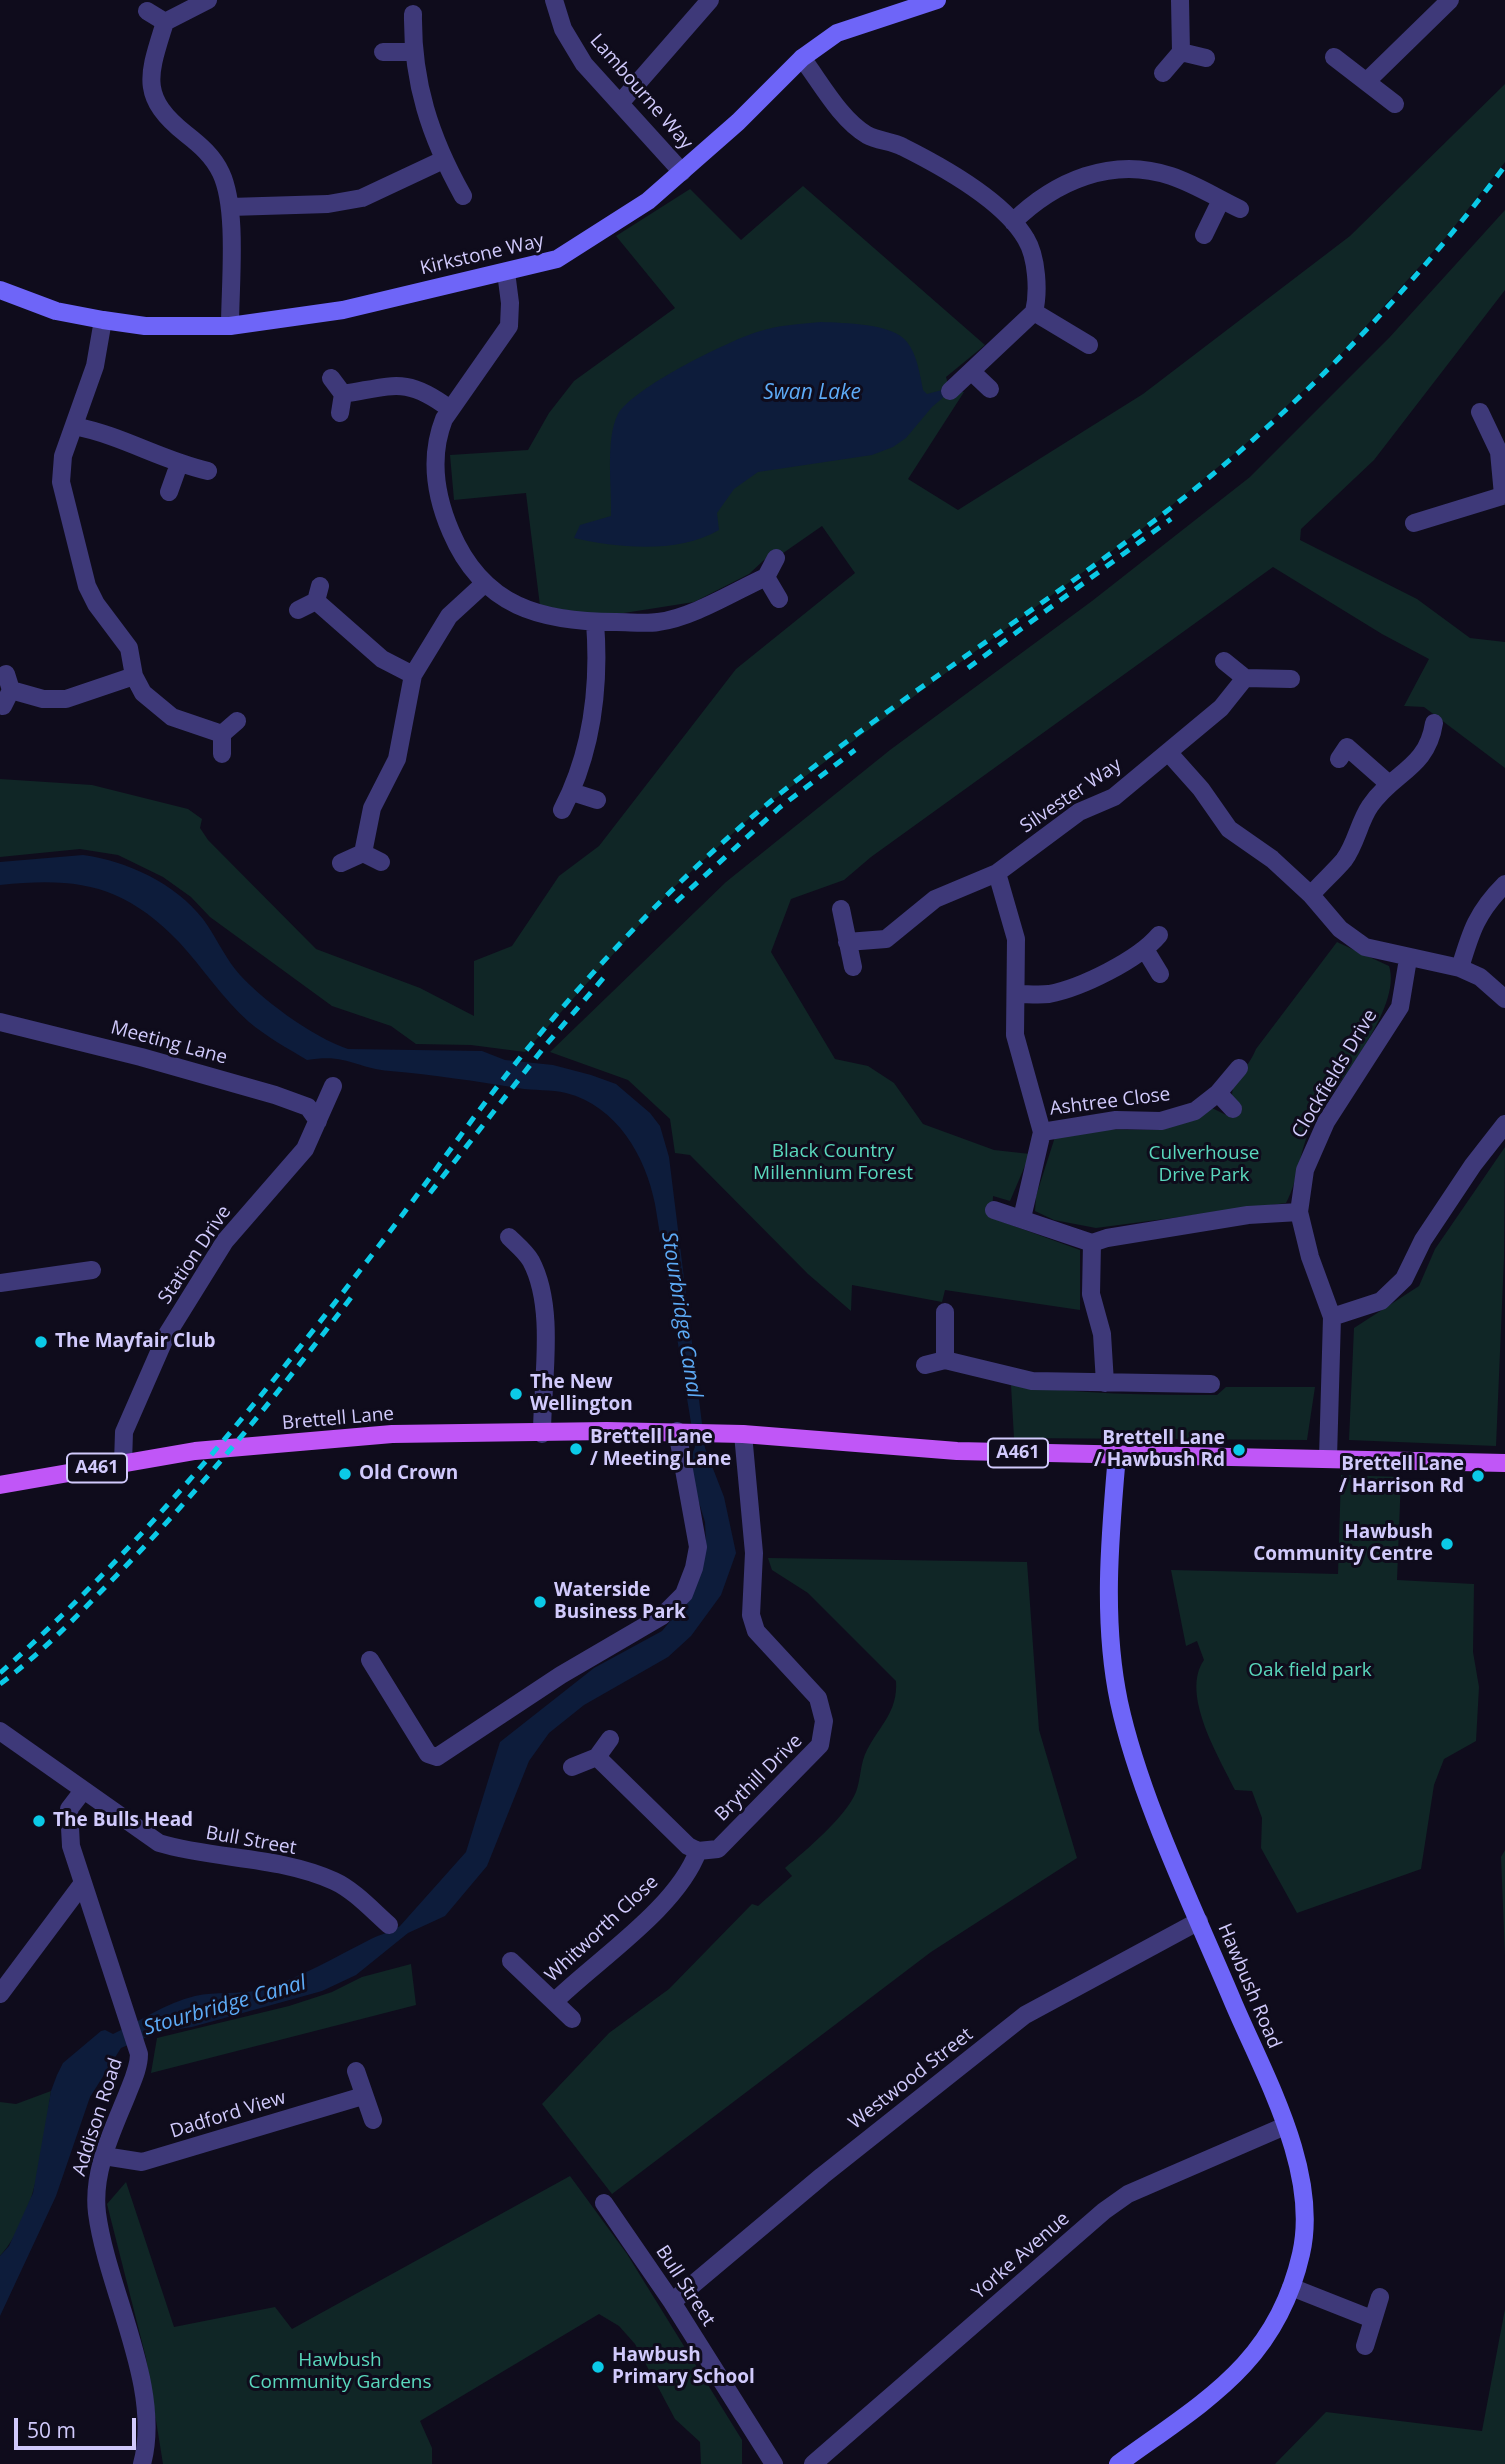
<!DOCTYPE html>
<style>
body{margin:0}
#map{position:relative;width:1505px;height:2464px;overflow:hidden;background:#0f0c1c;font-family:"Open Sans",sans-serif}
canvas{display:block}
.scale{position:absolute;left:14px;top:2418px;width:122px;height:32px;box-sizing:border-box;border:4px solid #d1cafc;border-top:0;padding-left:9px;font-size:21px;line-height:24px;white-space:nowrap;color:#d1cafc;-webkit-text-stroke:5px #0f0c1c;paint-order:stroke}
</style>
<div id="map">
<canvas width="1505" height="2464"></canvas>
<div class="scale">50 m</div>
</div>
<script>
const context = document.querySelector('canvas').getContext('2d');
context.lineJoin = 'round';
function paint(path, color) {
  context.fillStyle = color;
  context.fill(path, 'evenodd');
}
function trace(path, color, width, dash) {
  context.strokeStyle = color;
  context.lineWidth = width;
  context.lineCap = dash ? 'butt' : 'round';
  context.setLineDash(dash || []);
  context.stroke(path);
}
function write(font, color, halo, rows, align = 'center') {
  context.font = font + ' "Open Sans",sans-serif';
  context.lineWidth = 6;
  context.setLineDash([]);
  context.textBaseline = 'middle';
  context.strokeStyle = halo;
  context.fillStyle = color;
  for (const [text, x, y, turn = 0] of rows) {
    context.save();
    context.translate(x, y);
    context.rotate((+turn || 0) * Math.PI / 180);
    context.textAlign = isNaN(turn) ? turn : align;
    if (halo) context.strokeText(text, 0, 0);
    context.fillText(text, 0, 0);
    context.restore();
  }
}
paint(new Path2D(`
 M 1505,84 L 1505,162 L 1446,237 L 1331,365 L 1241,448 L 1154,520 L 754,814 L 671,890 L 525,1052 L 471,1045 L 416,1044 L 391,1026 L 332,1006 L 210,917 L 191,897 L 163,877 L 118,855 L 80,849 L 0,857 L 0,779 L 92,785 L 188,809 L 202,819 L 200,828 L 208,840 L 316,949 L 420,988 L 474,1016 L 474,961 L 512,946 L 559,876 L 599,846 L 736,669 L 855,573 L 822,526 L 776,558 L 764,560 L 749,574 L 694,602 L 605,616 L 540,606 L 526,493 L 454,500 L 450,455 L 528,450 L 549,413 L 574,381 L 675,308 L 616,236 L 690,189 L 741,240 L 803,186 L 985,345 L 946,377 L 950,391 L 964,392 L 908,479 L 958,510 L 1143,394 L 1350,236 Z
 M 1505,210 L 1505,290 L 1374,460 L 1301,529 L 1300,540 L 1417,599 L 1470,638 L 1505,642 L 1505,768 L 1424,707 L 1404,706 L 1429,659 L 1382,634 L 1273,567 L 871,857 L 844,880 L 791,899 L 771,952 L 835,1059 L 868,1066 L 894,1083 L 923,1124 L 994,1150 L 1030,1154 L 1010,1201 L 993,1196 L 992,1218 L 1080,1250 L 1080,1310 L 945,1290 L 942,1302 L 852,1285 L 851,1311 L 808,1274 L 690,1155 L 675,1153 L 670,1119 L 628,1080 L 550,1052 L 726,882 L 890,750 L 1092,601 L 1250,477 L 1389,338 Z
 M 1337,942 L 1389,966 C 1403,1008 1335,1085 1314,1122 C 1299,1146 1300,1178 1286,1203 L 1096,1228 L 1054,1220 L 1035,1211 L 1036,1196 L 1055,1137 L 1086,1129 L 1162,1130 L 1212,1108 L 1228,1116 C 1235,1106 1229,1093 1235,1083 C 1241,1071 1250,1064 1256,1049 Z
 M 1505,1147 L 1504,1258 L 1496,1446 L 1349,1440 L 1354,1328 L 1419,1286 L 1435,1249 Z
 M 1011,1385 C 1079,1394 1149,1395 1217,1395 L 1226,1387 L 1315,1387 L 1307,1440 L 1014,1438 Z
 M 1341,1475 L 1401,1477 L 1397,1580 L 1474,1584 L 1473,1652 L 1479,1687 L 1476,1741 L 1444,1759 L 1434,1785 L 1421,1869 L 1297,1913 L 1261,1848 L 1262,1818 L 1252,1791 L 1235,1790 C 1219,1757 1180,1694 1204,1660 L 1197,1641 L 1186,1646 L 1171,1570 L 1338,1574 Z
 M 768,1558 L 1027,1562 L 1039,1730 L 1077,1858 L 931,1952 L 612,2194 L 542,2104 L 609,2033 L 669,1989 L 752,1904 L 758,1906 L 792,1876 L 785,1868 C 805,1851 846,1817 856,1792 C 861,1779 860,1763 867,1750 C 880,1725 898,1712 896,1681 L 808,1593 L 772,1570 Z
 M 1505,1850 L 1505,1956 L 1501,1857 Z
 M 411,1964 L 416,2005 L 151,2073 L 157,2038 L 289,2006 L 332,1992 L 362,1977 Z
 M 51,2091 C 43,2145 38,2213 0,2256 L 0,2102 L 16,2104 Z
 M 570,2176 L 627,2254 L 742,2440 L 742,2464 L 701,2464 L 700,2442 L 675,2419 L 635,2344 L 619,2326 L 599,2314 L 420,2421 L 432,2448 L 432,2464 L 163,2464 L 146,2358 L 107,2204 L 126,2182 L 174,2327 L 275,2307 L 292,2329 Z
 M 1505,2309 L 1505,2464 L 1275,2464 L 1326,2412 L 1482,2431 Z`), '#102626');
paint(new Path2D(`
 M 821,322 C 843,323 893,323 907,342 C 917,354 920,375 923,390 L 927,394 L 942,390 L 945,396 L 932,407 L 906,438 L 893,447 L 872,455 L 758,472 L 734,489 L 717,513 L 719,530 C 678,554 618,548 574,538 L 580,525 L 611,516 C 612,488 605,439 618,414 C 633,388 726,342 757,332 C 778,325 799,324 821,322 Z
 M 83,855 C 127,861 175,883 203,919 C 215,935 223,954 235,969 C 257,997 314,1038 348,1049 L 482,1051 L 505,1060 L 553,1065 L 591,1075 L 616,1084 L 650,1113 L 660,1126 L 669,1157 L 705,1448 L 724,1497 L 736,1553 L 721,1595 L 691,1636 L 668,1657 L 584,1705 L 549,1733 L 529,1761 L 487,1866 L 445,1916 L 408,1933 L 356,1975 L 322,1991 L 192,2027 L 159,2032 L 121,2048 L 90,2097 L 56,2196 L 0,2316 L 0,2256 L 9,2246 L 33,2193 L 51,2091 L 57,2075 L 63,2063 L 101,2031 L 105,2030 L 113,2034 C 142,2020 164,2004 195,1996 C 216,1991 238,1995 259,1990 C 299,1979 335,1957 371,1939 C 381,1934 390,1933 400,1926 L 466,1852 L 500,1742 L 594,1668 L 662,1631 L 677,1613 L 694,1586 L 706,1543 L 705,1522 L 689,1470 L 689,1462 L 695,1447 L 655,1204 C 646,1157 617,1106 566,1093 C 551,1089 534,1091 518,1088 C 475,1081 434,1075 390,1071 C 355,1068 347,1053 307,1060 C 287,1048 267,1037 249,1022 C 222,998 203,968 179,942 C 123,884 77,877 0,885 L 0,862 Z`), '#0d1c3b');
trace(new Path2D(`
 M 208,0 L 165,22 C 149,74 138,96 186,134 C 200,145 213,156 221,173 C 238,209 230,285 230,326
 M 554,0 L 563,29 L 584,64 L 682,172
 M 1180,0 L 1181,52
 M 147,11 L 165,22
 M 413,14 C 412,82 430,137 463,196
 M 383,52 L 412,52
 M 1334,57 L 1395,104
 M 802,58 C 821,83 840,119 867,135 C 878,141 892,141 903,147 C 941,166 1004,201 1026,239 C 1037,257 1039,292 1034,312 L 950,391
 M 1163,73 L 1181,52 L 1206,58
 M 1366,82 L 1450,0
 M 621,102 L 710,0
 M 230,207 L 328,204 L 362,198 L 443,160
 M 1013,222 C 1055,181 1112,156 1171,176 C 1195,184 1217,198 1240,209
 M 1204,235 L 1221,200
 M 506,272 L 510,303 L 509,326 L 444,419 C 429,457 435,495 451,532 C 483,607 541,622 616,622 C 630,622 645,624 658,622 C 692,618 735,591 766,577 L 776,558
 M 1034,312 L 1089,345
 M 103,320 L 95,366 L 63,456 L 61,482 L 87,586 L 96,604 L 129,648 L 134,676 L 143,693 L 172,717 L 222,734
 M 972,372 L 990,389
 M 331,378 L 343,394 L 340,413
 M 343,394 C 394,386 406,376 450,409
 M 1480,412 L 1499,452 L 1503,495
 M 74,426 C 124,436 160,460 208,471
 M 169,492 L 179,464
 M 1414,523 L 1505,495
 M 766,577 L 779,599
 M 316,601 L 382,659 L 413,675
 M 298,610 L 316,601 L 320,586
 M 1224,661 L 1245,678
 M 11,690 L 43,699 L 66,699 L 134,676
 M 3,706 L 11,690 L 6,674
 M 1168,752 L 1201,789 L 1229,829 L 1272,859 L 1311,895 L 1340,929 L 1365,947 L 1460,968 L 1480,977 L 1505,999
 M 222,754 L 222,734 L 237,721
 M 1339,759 L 1347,747 L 1389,784
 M 572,792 L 597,800
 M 562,810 C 592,752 600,686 595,622
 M 363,853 L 372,808 L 397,759 L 413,675 L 449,616 L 485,583
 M 341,863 L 363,853 L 381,862
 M 997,873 L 1016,939 L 1015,1035 L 1042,1132 L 1022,1218
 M 1311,895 C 1321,883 1334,872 1344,860 C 1356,844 1359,822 1370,806 C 1393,772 1427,769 1434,723
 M 841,909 L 853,967
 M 847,942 L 886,939 L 935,899 L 997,873 L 1079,812 L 1114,797 L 1221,708 L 1245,678 L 1291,679
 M 1146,951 L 1160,974
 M 1460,968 C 1471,931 1477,912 1505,884
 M 1016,994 C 1027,994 1039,995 1049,994 C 1081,988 1138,960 1159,935
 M 0,1022 L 141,1057 L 275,1095 L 308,1107 L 318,1121
 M 1218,1093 L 1233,1109
 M 1042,1132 L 1116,1120 L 1161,1121 L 1195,1111 L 1218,1093 L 1239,1068
 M 994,1210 L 1092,1243 L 1107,1238 L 1248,1215 L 1299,1212
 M 509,1237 C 516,1244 526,1252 531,1261 C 556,1308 542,1381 542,1434
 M 1092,1243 L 1091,1294 L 1102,1334 L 1105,1383
 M 0,1283 L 92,1270
 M 945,1312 L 945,1360
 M 1332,1317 L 1381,1301 L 1404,1279 L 1423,1240 L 1473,1165 L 1505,1124
 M 925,1365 L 945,1360 L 1032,1381 L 1211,1384
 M 1328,1458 L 1332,1317 L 1310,1257 L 1299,1212 L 1305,1170 L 1326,1122 L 1400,1007 L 1408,959
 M 123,1463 L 124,1432 L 166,1336 L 225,1241 L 305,1149 L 333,1086
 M 370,1660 L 428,1754 L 437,1757 L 561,1675 L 662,1616 L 684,1594 L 694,1568 L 698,1547 L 677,1431
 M 0,1731 L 159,1843 C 216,1860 279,1856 334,1881 C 354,1890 373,1911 389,1925
 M 597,1757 L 688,1846 L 698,1851 L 718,1849 L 820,1745 L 824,1721 L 818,1698 L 756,1631 L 751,1615 L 754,1553 L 743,1434
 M 572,1767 L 597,1757 L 610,1739
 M 82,1792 L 69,1809 L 71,1846 L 139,2054 C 139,2068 132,2082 127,2095 C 112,2132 92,2172 97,2213 C 107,2290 163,2388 142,2464
 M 511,1961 L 572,2019
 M 0,1994 L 83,1883
 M 554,2002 C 598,1959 677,1908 698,1851
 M 356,2071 L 373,2120
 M 104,2156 L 142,2162 L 363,2096
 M 604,2203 L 672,2302 L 774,2464
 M 1291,2287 L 1372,2319
 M 672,2302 L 822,2176 L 1025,2015 L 1199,1921
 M 1365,2346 L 1380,2297
 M 813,2464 L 1104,2211 L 1128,2194 L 1285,2126`), '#3e3979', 18);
trace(new Path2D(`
 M 0,290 L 56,311 L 103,320 L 145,326 L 230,326 L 343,310 L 557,259 L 648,201 L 738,122 L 802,58 L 837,33 L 937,0
 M 1117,1455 C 1110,1536 1102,1621 1119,1702 C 1140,1799 1194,1909 1233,2002 C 1264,2075 1320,2172 1301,2254 C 1276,2364 1203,2402 1118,2464`), '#6e65f8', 18);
trace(new Path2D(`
 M 0,1485 L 195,1451 L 392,1434 L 607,1431 L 743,1434 L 957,1451 L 1505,1463`), '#c056f7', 18);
trace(new Path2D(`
 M 968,668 L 1171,519
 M 676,902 L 779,808 L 855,750
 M 430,1193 L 545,1046 L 606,975
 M 0,1673 C 142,1547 262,1398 378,1247 C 431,1179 478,1107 534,1041 C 584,981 638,922 695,868 C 849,722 1037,617 1201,484 C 1314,392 1417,282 1505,166
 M 0,1684 C 43,1652 80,1613 117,1575 C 204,1486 281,1390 356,1291`), '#0bcae7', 5, [10, 9]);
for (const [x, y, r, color] of [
 [41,1342,7,"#0bcae7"],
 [516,1394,7,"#0bcae7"],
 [576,1449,7,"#0bcae7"],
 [1239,1450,7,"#0bcae7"],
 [345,1474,7,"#0bcae7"],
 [1478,1476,7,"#0bcae7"],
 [1447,1544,7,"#0bcae7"],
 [540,1602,7,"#0bcae7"],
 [39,1821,7,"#0bcae7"],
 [598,2367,7,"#0bcae7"]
]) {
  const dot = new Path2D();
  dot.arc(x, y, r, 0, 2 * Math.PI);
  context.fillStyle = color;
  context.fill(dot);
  trace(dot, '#0f0c1c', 2.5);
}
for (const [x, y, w] of [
 [1018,1453,60],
 [97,1468,60]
]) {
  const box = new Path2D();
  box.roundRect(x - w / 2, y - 14.5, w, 29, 5);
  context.fillStyle = '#0f0c1c';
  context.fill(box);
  trace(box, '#d1cafc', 2);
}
write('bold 18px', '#d1cafc', null, [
 ["A461",1018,1453],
 ["A461",97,1468]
]);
write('19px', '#d1cafc', '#0f0c1c', [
 ["Lambourne Way",641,92,49],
 ["Kirkstone Way",482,255,-13],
 ["Silvester Way",1071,796,-34],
 ["Meeting Lane",169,1043,15],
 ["Clockfields Drive",1335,1074,-59],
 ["Ashtree Close",1110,1102,-7],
 ["Station Drive",195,1255,-56],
 ["Brettell Lane",338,1419,-5],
 ["Brythill Drive",759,1778,-45],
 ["Bull Street",251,1841,10],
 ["Whitworth Close",602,1929,-43],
 ["Hawbush Road",1249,1986,67],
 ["Westwood Street",911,2079,-38],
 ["Dadford View",228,2115,-17],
 ["Addison Road",98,2117,-72],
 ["Yorke Avenue",1021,2256,-41],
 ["Bull Street",685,2286,57]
]);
write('19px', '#5ad8bd', '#0f0c1c', [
 ["Black Country",833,1152],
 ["Millennium Forest",833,1174],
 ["Culverhouse",1204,1154],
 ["Drive Park",1204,1176],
 ["Oak field park",1310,1671],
 ["Hawbush",340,2361],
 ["Community Gardens",340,2383]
]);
write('bold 19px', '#d1cafc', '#0f0c1c', [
 ["The Mayfair Club",55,1342],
 ["The New",530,1383],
 ["Wellington",530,1405],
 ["Brettell Lane",590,1438],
 ["/ Meeting Lane",590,1460],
 ["Brettell Lane",1225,1439,"right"],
 ["/ Hawbush Rd",1225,1461,"right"],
 ["Brettell Lane",1464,1465,"right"],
 ["/ Harrison Rd",1464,1487,"right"],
 ["Old Crown",359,1474],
 ["Hawbush",1433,1533,"right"],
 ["Community Centre",1433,1555,"right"],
 ["Waterside",554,1591],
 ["Business Park",554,1613],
 ["The Bulls Head",53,1821],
 ["Hawbush",612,2356],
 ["Primary School",612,2378]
], 'left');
write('italic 21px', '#5dabf7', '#0f0c1c', [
 ["Swan Lake",812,393],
 ["Stourbridge Canal",681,1315,81],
 ["Stourbridge Canal",225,2006,-16]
]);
</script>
